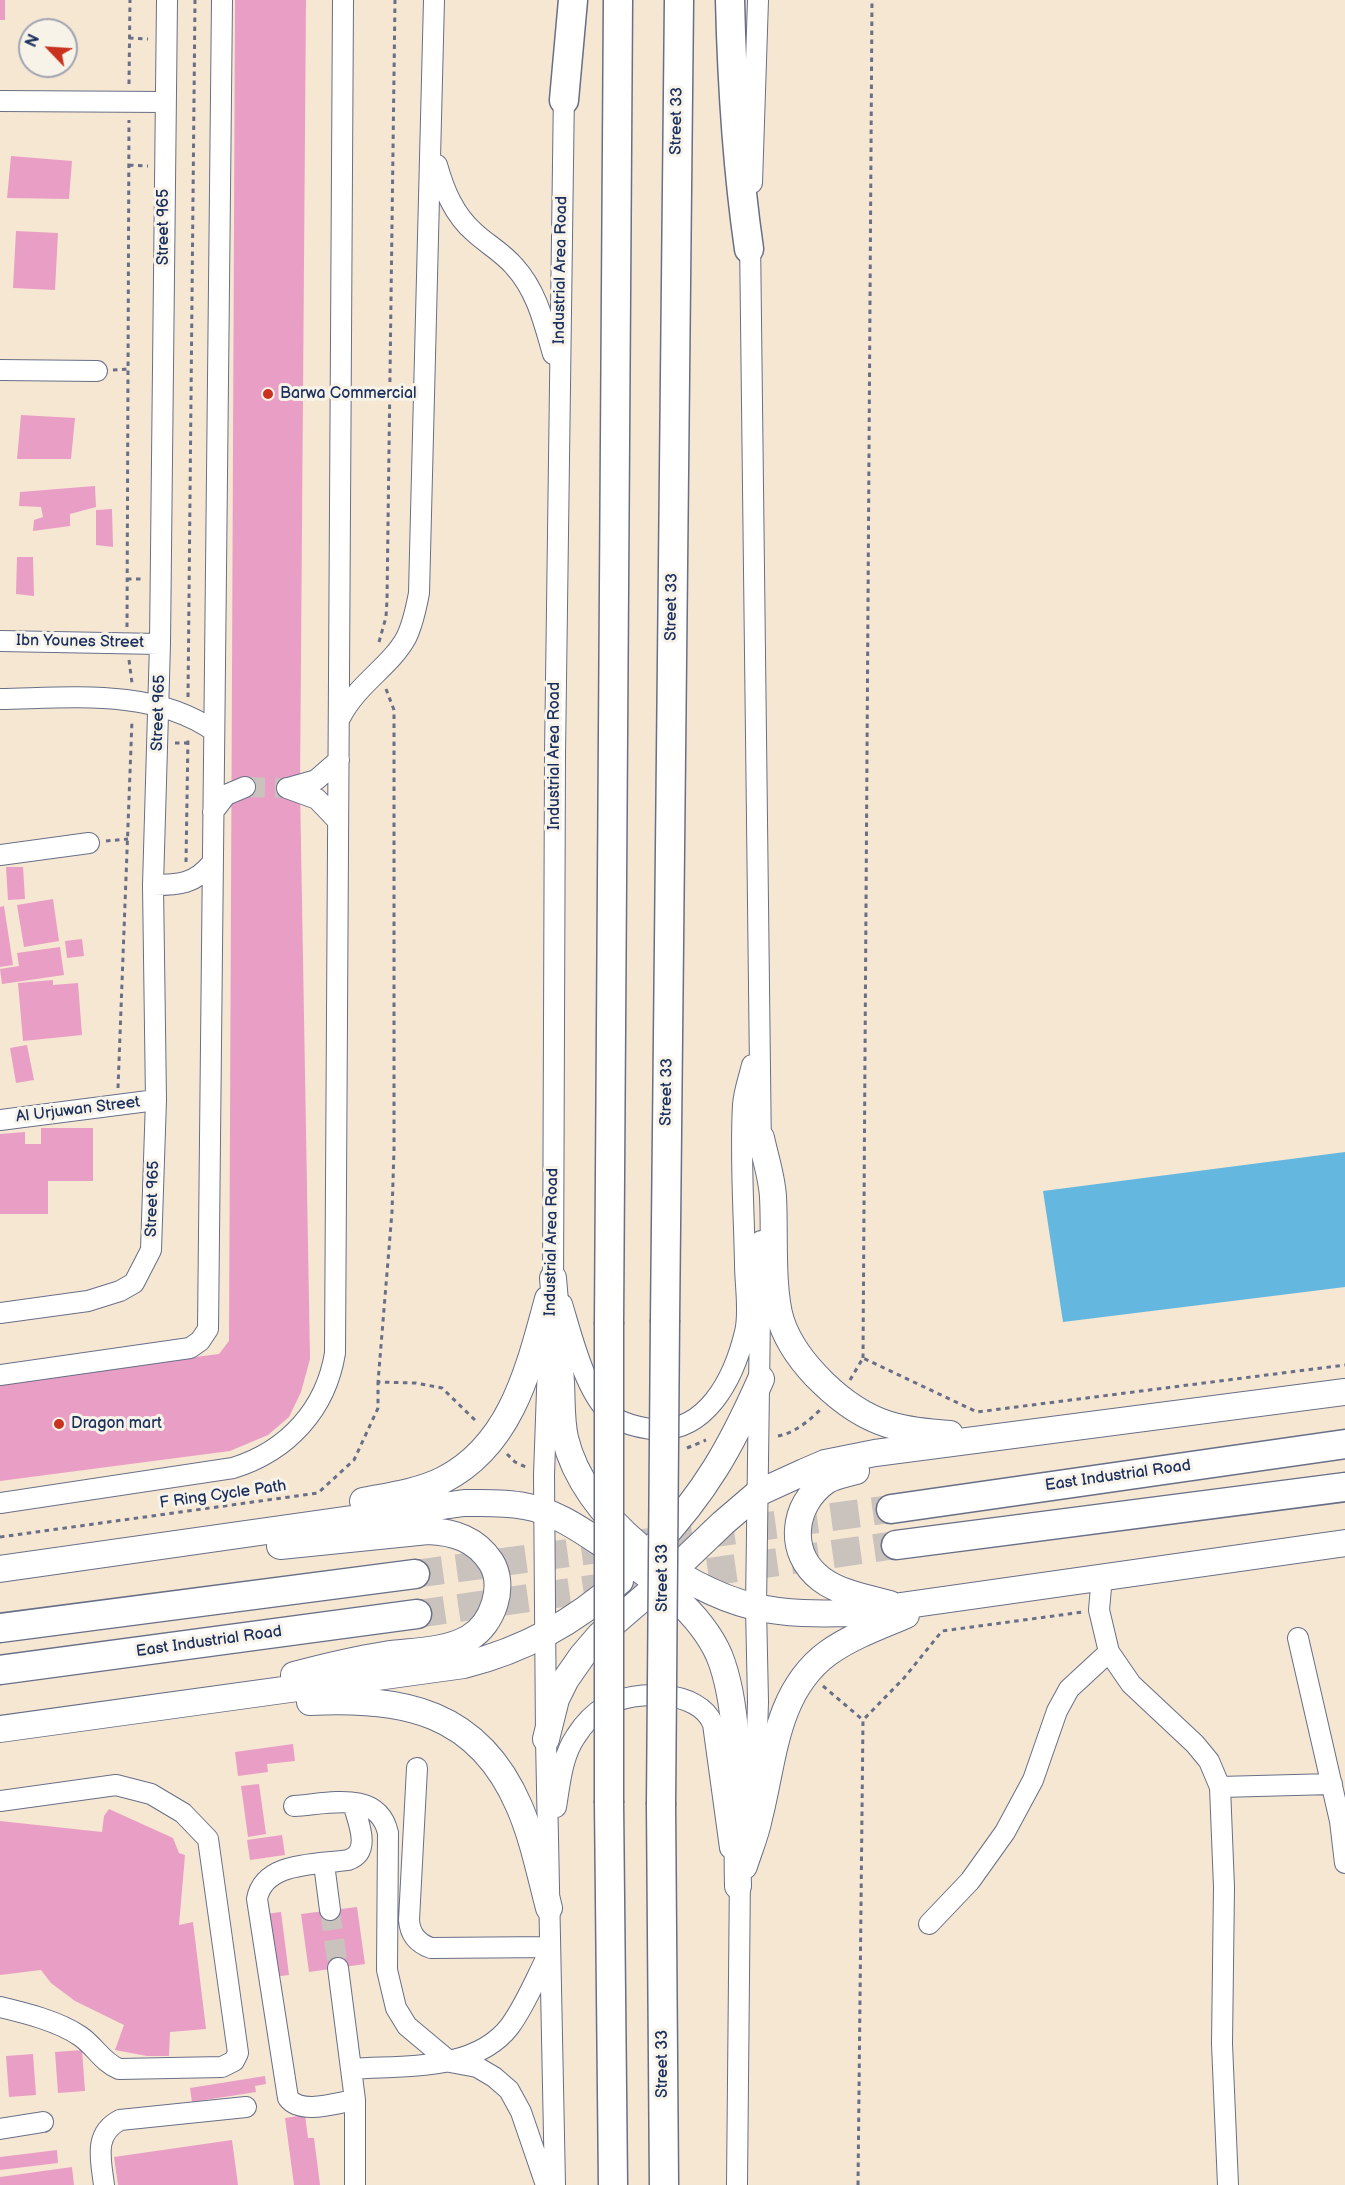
<!DOCTYPE html>
<style>
body{margin:0}
#map{position:relative;width:1345px;height:2185px;overflow:hidden;background:#f6e7d3;font-family:"Balsamiq Sans",sans-serif}
canvas{display:block}
.north{position:absolute;left:18px;top:18px;width:60px;height:60px;box-sizing:border-box;background:#f7f3e8;border:2px solid #9fa5b1;border-radius:50%;rotate:295deg;font-size:16px;font-weight:700;line-height:24px;text-align:center;color:#1b2f5e}
.north::after{content:'';display:block;margin:auto;width:21px;height:27px;background:#c8321e;clip-path:polygon(50% 0,100% 100%,50% 72%,0 100%)}
</style>
<div id="map">
<canvas width="1345" height="2185"></canvas>
<div class="north">N</div>
</div>
<script>
const context = document.querySelector('canvas').getContext('2d');
context.lineJoin = 'round';
function paint(path, color) {
  context.fillStyle = color;
  context.fill(path, 'evenodd');
}
function trace(path, color, width, dash) {
  context.strokeStyle = color;
  context.lineWidth = width;
  context.lineCap = dash ? 'butt' : 'round';
  context.setLineDash(dash || []);
  context.stroke(path);
}
function write(font, color, halo, rows, align = 'center') {
  context.font = font + ' "Balsamiq Sans",sans-serif';
  context.lineWidth = 6;
  context.setLineDash([]);
  context.textBaseline = 'middle';
  context.strokeStyle = halo;
  context.fillStyle = color;
  for (const [text, x, y, turn = 0] of rows) {
    context.save();
    context.translate(x, y);
    context.rotate((+turn || 0) * Math.PI / 180);
    context.textAlign = isNaN(turn) ? turn : align;
    if (halo) context.strokeText(text, 0, 0);
    context.fillText(text, 0, 0);
    context.restore();
  }
}
paint(new Path2D(`
 M 1345,1152 L 1345,1287 L 1063,1322 L 1043,1191 Z`), '#64b8e0');
paint(new Path2D(`
 M 0,0 L 5,0 L 5,20 L 0,20 Z
 M 235,0 L 306,0 L 300,788 L 310,1359 L 301,1392 L 289,1417 L 268,1435 L 230,1451 L 0,1481 L 0,1382 L 219,1354 L 229,1341 Z
 M 11,156 L 72,161 L 69,199 L 7,198 Z
 M 16,231 L 58,233 L 55,290 L 13,288 Z
 M 21,415 L 75,418 L 71,459 L 17,459 Z
 M 95,486 L 96,507 L 70,514 L 70,526 L 33,531 L 34,520 L 43,517 L 41,507 L 19,506 L 20,492 Z
 M 112,509 L 113,547 L 96,545 L 96,510 Z
 M 17,557 L 33,557 L 34,596 L 16,594 Z
 M 6,867 L 23,867 L 25,899 L 8,900 Z
 M 53,899 L 59,941 L 24,947 L 17,905 Z
 M 4,906 L 13,965 L 0,967 L 0,907 Z
 M 82,939 L 84,956 L 67,958 L 65,941 Z
 M 60,947 L 64,975 L 2,984 L 0,969 L 19,966 L 17,953 Z
 M 53,980 L 53,985 L 78,983 L 82,1035 L 23,1041 L 18,983 Z
 M 27,1045 L 34,1080 L 16,1083 L 10,1048 Z
 M 41,1128 L 93,1128 L 93,1181 L 48,1181 L 48,1214 L 0,1214 L 0,1134 L 25,1132 L 25,1144 L 41,1144 Z
 M 293,1744 L 295,1761 L 267,1764 L 268,1772 L 238,1776 L 235,1752 Z
 M 259,1784 L 266,1834 L 248,1837 L 241,1786 Z
 M 109,1809 L 173,1838 L 179,1853 L 185,1855 L 179,1925 L 193,1922 L 206,2029 L 170,2032 L 169,2056 L 147,2056 L 115,2050 L 124,2025 L 75,2001 L 51,1983 L 41,1970 L 0,1975 L 0,1821 L 102,1832 L 104,1816 Z
 M 282,1835 L 285,1855 L 250,1860 L 247,1840 Z
 M 357,1907 L 365,1964 L 309,1972 L 301,1914 Z
 M 281,1912 L 289,1975 L 273,1977 L 265,1914 Z
 M 82,2050 L 85,2091 L 58,2093 L 55,2052 Z
 M 33,2054 L 36,2095 L 9,2097 L 6,2056 Z
 M 265,2076 L 266,2084 L 255,2086 L 256,2092 L 192,2102 L 190,2088 Z
 M 305,2115 L 308,2138 L 314,2138 L 320,2185 L 294,2185 L 285,2118 Z
 M 232,2140 L 238,2185 L 118,2185 L 114,2157 Z
 M 57,2150 L 58,2163 L 0,2170 L 0,2157 Z
 M 72,2167 L 74,2185 L 0,2185 L 0,2177 Z`), '#e99ec5');
trace(new Path2D(`
 M 245,787 L 287,788
 M 330,1910 L 338,1968`), '#cac2bc', 20, [20, 10]);
trace(new Path2D(`
 M 415,1574 L 891,1509
 M 417,1614 L 896,1545`), '#cac2bc', 28, [28, 14]);
const minor = new Path2D(`
 M 0,101 L 165,102
 M 437,165 C 444,190 454,215 475,233 C 487,244 503,253 514,266 C 537,291 544,323 553,354
 M 752,183 L 758,0
 M 750,237 L 761,1152
 M 0,370 L 97,371
 M 0,641 L 160,644
 M 0,699 C 70,698 153,688 214,731
 M 340,718 C 357,684 390,667 406,638 C 413,624 416,609 419,593 L 434,0
 M 287,788 L 317,799 L 338,821
 M 288,788 L 316,780 L 339,760
 M 213,812 L 226,795 L 245,787
 M 0,855 L 89,843
 M 153,885 C 179,885 195,884 212,863
 M 0,1120 L 156,1100
 M 553,1290 L 555,755 L 564,90
 M 562,1304 C 572,1336 586,1398 615,1418 C 625,1424 638,1427 650,1429 C 706,1436 734,1378 745,1332 C 750,1312 745,1285 745,1264 C 744,1211 740,1157 743,1105 C 744,1091 749,1078 752,1065
 M 0,1313 L 88,1301 L 120,1291 L 134,1283 L 151,1250 L 156,1100 L 153,885 L 160,644 L 167,0
 M 549,1334 L 544,1475 L 546,1739 L 555,2185
 M 0,1375 L 190,1348 L 200,1341 L 208,1329 L 222,0
 M 0,1503 L 233,1468 C 288,1451 326,1409 335,1353 L 343,0
 M 1102,1576 L 1099,1610 L 1109,1652 L 1131,1684 L 1195,1744 L 1209,1761 L 1220,1787 L 1224,1887 L 1222,2044 L 1228,2185
 M 1298,1638 L 1340,1821 L 1345,1863
 M 417,1768 L 409,1920 C 410,1934 417,1943 431,1948 L 549,1947
 M 1220,1787 L 1332,1784
 M 0,1801 L 116,1785 L 151,1794 L 183,1813 L 208,1839 L 238,2053 L 234,2061 L 222,2067 L 119,2069 C 102,2062 95,2046 80,2036 C 58,2021 25,2013 0,2007
 M 353,1803 C 357,1820 373,1852 348,1860 C 317,1865 264,1861 257,1899 L 288,2098 C 301,2115 336,2103 355,2100
 M 294,1806 C 328,1804 378,1789 388,1833 L 387,1970 L 396,2008 L 407,2026 L 450,2062 L 477,2067 L 494,2077 L 509,2090 L 521,2112 L 546,2185
 M 556,1807 C 560,1783 562,1756 576,1736 C 583,1725 594,1713 606,1706 C 634,1689 699,1689 713,1724 L 730,1848
 M 747,1823 L 756,1764 L 758,1702 L 756,1607 L 761,1241
 M 324,1864 L 330,1910
 M 929,1924 L 970,1881 L 1005,1832 L 1033,1780 L 1057,1711 L 1069,1689 L 1109,1652
 M 338,1968 L 355,2100 L 355,2185
 M 352,2069 C 404,2065 475,2072 510,2026 C 526,2004 537,1976 549,1953
 M 0,2129 L 43,2122
 M 104,2185 C 101,2160 93,2134 120,2120 L 246,2107
 M 737,2185 L 740,1873`);
const major = new Path2D(`
 M 761,1138 C 765,1157 772,1177 773,1197 C 775,1231 771,1289 781,1321 C 795,1363 844,1410 887,1424 C 907,1431 929,1432 950,1434
 M 553,1278 C 556,1313 559,1348 561,1383 C 562,1402 561,1420 565,1438 C 584,1518 678,1588 755,1607 C 787,1614 818,1614 851,1613 L 1345,1543
 M 856,1471 C 846,1474 835,1475 826,1481 C 792,1505 787,1553 821,1579 C 839,1593 867,1598 890,1604
 M 363,1501 C 389,1496 419,1492 443,1480 C 512,1445 529,1368 548,1299
 M 280,1546 L 428,1531 C 454,1532 476,1539 491,1562 C 506,1586 493,1624 469,1638 C 445,1652 411,1651 384,1655 C 353,1660 324,1667 294,1675
 M 654,1547 C 705,1493 731,1447 761,1379
 M 0,1569 L 464,1503 C 484,1503 504,1502 524,1506 C 557,1511 588,1535 616,1553 C 655,1579 700,1612 719,1655 C 744,1716 736,1819 738,1886
 M 310,1702 C 403,1697 478,1711 519,1806 C 533,1838 540,1874 549,1908
 M 0,1729 L 464,1665 C 524,1650 574,1623 620,1581
 M 546,1739 L 556,1699 L 566,1679 L 582,1656 L 600,1635 L 658,1585 L 723,1523 L 758,1493 L 804,1472 L 825,1463 L 875,1453 L 1345,1392
 M 744,1866 C 749,1850 756,1834 759,1818 C 774,1760 775,1692 828,1653 C 852,1636 880,1626 906,1615`);
const highway = new Path2D(`
 M 730,0 C 732,84 737,166 749,249
 M 564,100 L 573,0
 M 665,1320 L 679,0
 M 609,1322 L 618,0
 M 891,1509 L 1345,1444
 M 896,1545 L 1345,1487
 M 0,1628 L 415,1574
 M 0,1670 L 417,1614
 M 609,1803 L 613,2185
 M 661,1805 L 664,2185`);
trace(minor, '#686f87', 22);
trace(major, '#686f87', 28);
trace(highway, '#686f87', 31);
trace(new Path2D(`
 M 129,38 L 148,39
 M 129,84 L 130,0
 M 129,165 L 148,166
 M 113,370 L 128,369
 M 127,579 L 143,579
 M 127,627 L 129,120
 M 379,642 L 386,617 L 387,600 L 395,0
 M 129,660 L 132,683
 M 386,689 L 394,710 L 394,1150 L 392,1212 L 378,1382 L 416,1383 L 442,1388 L 478,1423
 M 188,697 L 195,0
 M 175,743 L 188,743
 M 106,841 L 128,839
 M 186,862 L 188,737
 M 118,1088 L 132,720
 M 863,1358 L 872,0
 M 850,1380 L 863,1358 L 977,1412 L 1345,1365
 M 778,1436 C 795,1433 810,1420 822,1408
 M 687,1448 L 706,1440
 M 507,1454 L 515,1462 L 526,1467
 M 0,1537 L 318,1493 L 354,1460 L 378,1408 L 378,1382
 M 823,1686 L 863,1720
 M 858,2185 L 863,1720 L 904,1678 L 942,1631 L 1083,1612`), '#686f87', 3, [4.5, 4.5]);
trace(minor, '#fff', 20);
trace(major, '#fff', 26);
trace(highway, '#fff', 28);
const highwayBridge = new Path2D(`
 M 609,1803 L 609,1322
 M 661,1805 L 665,1320`);
trace(highwayBridge, '#686f87', 31, []);
trace(highwayBridge, '#fff', 28);
for (const [x, y, r, color] of [
 [268,394,6,"#c8321e"],
 [59,1424,6,"#c8321e"]
]) {
  const dot = new Path2D();
  dot.arc(x, y, r, 0, 2 * Math.PI);
  context.fillStyle = color;
  context.fill(dot);
  trace(dot, '#f7f3e8', 2);
}
write('16px', '#1b2f5e', '#f7f3e8', [
 ["Street 33",677,121,-89],
 ["Street 965",164,227,-90],
 ["Industrial Area Road",561,270,-89],
 ["Street 33",672,607,-89],
 ["Ibn Younes Street",80,642,1],
 ["Street 965",159,713,-88],
 ["Industrial Area Road",555,756,-90],
 ["Street 33",667,1092,-89],
 ["Al Urjuwan Street",78,1110,-7],
 ["Street 965",153,1199,-88],
 ["Industrial Area Road",552,1242,-89],
 ["East Industrial Road",1118,1476,-8],
 ["F Ring Cycle Path",223,1495,-8],
 ["Street 33",663,1578,-90],
 ["East Industrial Road",209,1642,-8],
 ["Street 33",663,2064,-90]
]);
write('16px', '#1b2f5e', '#f7f3e8', [
 ["Barwa Commercial",280,394],
 ["Dragon mart",71,1424]
], 'left');
</script>
